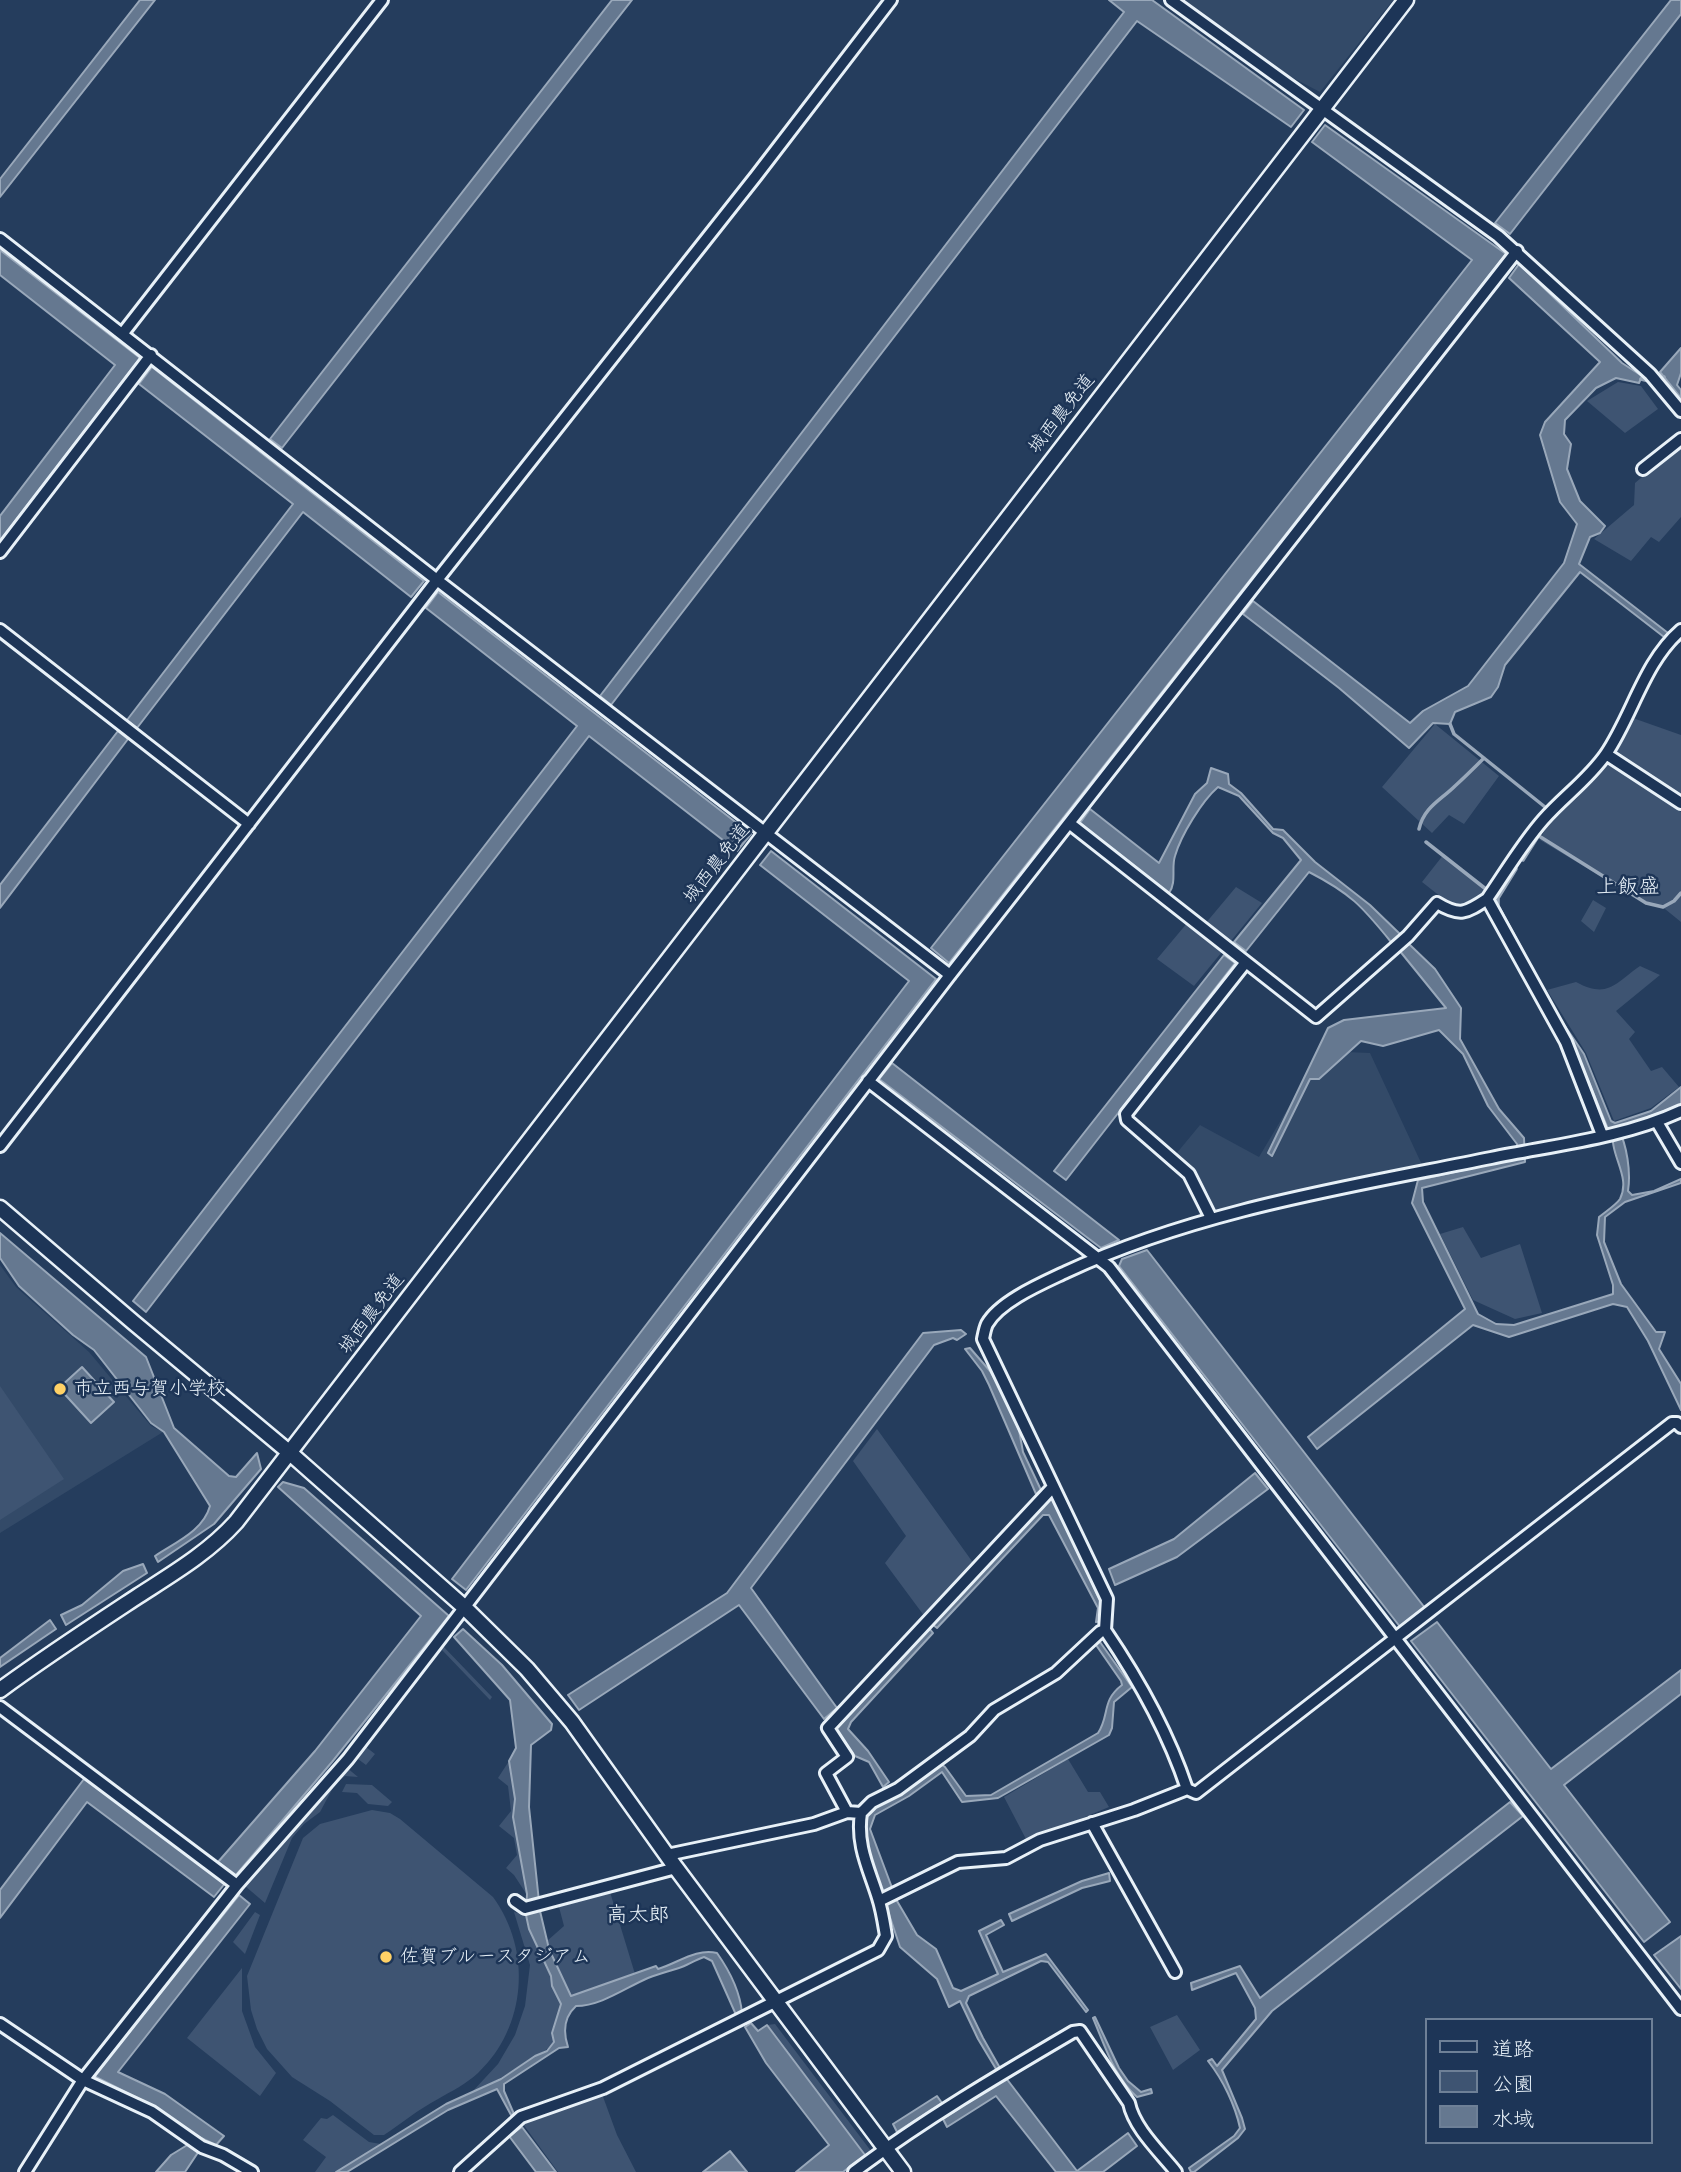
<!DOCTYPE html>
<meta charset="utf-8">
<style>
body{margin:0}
#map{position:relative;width:1681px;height:2172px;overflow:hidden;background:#253d5d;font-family:"Balsamiq Sans","Klee One",sans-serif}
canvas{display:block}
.legend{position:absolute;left:1425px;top:2018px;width:228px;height:126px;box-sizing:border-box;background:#1d3557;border:2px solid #6e8097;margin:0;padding:9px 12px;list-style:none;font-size:21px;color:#e8f1f8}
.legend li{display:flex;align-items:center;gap:14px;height:35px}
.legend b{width:35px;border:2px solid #6e8097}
</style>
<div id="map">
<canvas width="1681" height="2172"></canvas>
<ul class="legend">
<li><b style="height:9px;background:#1d3557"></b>道路</li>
<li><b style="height:19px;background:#3e5472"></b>公園</li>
<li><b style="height:19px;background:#657890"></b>水域</li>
</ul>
</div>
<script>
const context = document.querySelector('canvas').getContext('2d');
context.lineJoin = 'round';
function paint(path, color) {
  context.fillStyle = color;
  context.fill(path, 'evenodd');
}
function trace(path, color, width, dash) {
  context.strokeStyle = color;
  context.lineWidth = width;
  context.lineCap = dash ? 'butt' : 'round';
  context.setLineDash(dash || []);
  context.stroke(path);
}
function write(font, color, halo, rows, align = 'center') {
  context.font = font + ' "Balsamiq Sans","Klee One",sans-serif';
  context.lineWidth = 5;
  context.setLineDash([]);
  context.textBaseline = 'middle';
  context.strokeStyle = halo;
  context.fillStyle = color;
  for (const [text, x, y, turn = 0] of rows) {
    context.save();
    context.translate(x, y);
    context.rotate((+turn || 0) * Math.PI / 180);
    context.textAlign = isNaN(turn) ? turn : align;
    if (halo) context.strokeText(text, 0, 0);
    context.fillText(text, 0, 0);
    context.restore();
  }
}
paint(new Path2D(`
 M 1182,0 L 1393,0 L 1320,92 L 1278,70 Z
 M 1322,1051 L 1370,1053 L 1423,1167 L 1203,1215 L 1176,1154 L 1200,1125 L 1259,1157 Z
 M 0,1265 L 16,1287 L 89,1352 L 151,1426 L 163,1432 L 0,1533 Z`), '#334a68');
paint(new Path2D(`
 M 1618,382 L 1641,386 L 1658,409 L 1625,433 L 1587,401 Z
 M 1681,444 L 1681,517 L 1659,542 L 1651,537 L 1631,561 L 1594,539 L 1634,505 L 1635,483 Z
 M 1630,717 L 1681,735 L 1681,796 L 1615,752 Z
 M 1435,724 L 1499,776 L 1464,824 L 1449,815 L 1432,833 L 1382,787 Z
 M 1607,762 L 1681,812 L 1681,922 L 1665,909 L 1647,904 L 1540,840 L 1550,818 L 1576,799 Z
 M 1444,854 L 1489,889 L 1484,896 L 1455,908 L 1422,882 Z
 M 1236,887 L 1262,903 L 1194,986 L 1157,959 L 1188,922 L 1200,930 Z
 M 1593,900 L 1606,908 L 1594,932 L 1581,921 Z
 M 1640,966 L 1660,975 L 1616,1011 L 1635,1032 L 1629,1039 L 1651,1071 L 1662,1067 L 1679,1087 L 1651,1108 L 1614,1121 L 1586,1053 L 1547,990 L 1576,982 C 1608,999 1614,984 1640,966 Z
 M 1463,1227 L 1481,1258 L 1520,1244 L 1542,1313 L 1515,1319 L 1473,1300 L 1440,1234 Z
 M 0,1386 L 64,1479 L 0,1520 Z
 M 877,1429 L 974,1564 L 925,1617 L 885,1563 L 906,1536 L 853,1461 Z
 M 441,1644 L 492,1697 L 490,1700 L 442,1650 L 366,1747 L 375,1754 L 366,1765 L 354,1756 Z
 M 1068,1759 L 1088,1792 L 1100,1792 L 1109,1807 L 1027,1841 L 1004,1797 Z
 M 509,1761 L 515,1799 L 513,1817 L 527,1895 L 514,1875 L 506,1868 L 517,1855 L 514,1838 L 499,1826 L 511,1811 L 508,1786 L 498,1778 Z
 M 346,1767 L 358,1777 L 345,1776 L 335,1784 L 320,1812 L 304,1824 L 292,1838 L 265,1903 L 245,1886 Z
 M 346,1784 L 372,1785 L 392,1802 L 388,1806 L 368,1804 L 357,1793 L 342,1792 Z
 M 372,1810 L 390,1813 L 400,1819 L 493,1897 C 532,1950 527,2027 478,2073 C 466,2084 452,2091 438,2099 C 419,2109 402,2123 384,2135 L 374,2135 L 330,2101 L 292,2077 L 267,2049 L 257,2029 L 251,2010 L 247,1976 L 303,1838 L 320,1824 Z
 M 610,1892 L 635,1974 L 571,1997 L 547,1941 L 564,1926 L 559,1907 Z
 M 255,1912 L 260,1915 L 245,1954 L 233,1942 Z
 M 514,1912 L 526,1915 C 531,1935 541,1954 549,1973 C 554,1983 556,1993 561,2004 L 552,2033 L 554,2042 C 547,2051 540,2053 531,2058 C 511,2072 494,2083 472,2092 L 498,2064 L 515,2035 L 525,2006 L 530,1965 Z
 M 242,1968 L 242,2011 L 255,2047 L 276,2073 L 260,2096 L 187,2038 Z
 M 1177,2015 L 1200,2050 L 1173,2070 L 1150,2027 Z
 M 775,2024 L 871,2151 L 865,2155 L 767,2025 Z
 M 602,2094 L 617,2135 L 636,2172 L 558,2172 L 523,2124 Z
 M 333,2115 L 369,2142 L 381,2144 L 336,2172 L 315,2172 L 326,2157 L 303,2140 L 321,2118 L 327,2119 Z`), '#3e5472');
const water = new Path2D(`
 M 140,0 L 155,0 L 0,197 L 0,179 Z
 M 612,0 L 632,0 L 282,448 L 270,439 Z
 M 1109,0 L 1152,0 L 1304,110 L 1291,127 L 1137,21 L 611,705 L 600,696 L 1124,12 Z
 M 1671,0 L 1681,0 L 1681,14 L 1510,234 L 1495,223 Z
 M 1325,125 L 1506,254 L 949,963 L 931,948 L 1472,260 L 1312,142 Z
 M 0,250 L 140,358 L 0,541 L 0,516 L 115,365 L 0,275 Z
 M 1519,264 L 1622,363 L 1642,376 L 1639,383 L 1616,378 L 1596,388 L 1565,420 L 1564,434 L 1571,444 L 1567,469 L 1580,501 L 1605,526 L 1600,533 L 1590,537 L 1579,564 L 1668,633 L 1664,637 L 1580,572 L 1505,665 L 1498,687 L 1491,697 L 1455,712 L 1450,724 L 1433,723 L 1409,748 L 1339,688 L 1243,614 L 1253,601 L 1410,723 L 1423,711 L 1468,686 L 1564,563 L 1577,524 L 1560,502 L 1540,435 L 1545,422 L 1600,362 L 1509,278 Z
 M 1681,348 L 1681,373 L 1677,385 L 1681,390 L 1681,398 L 1660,372 Z
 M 152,367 L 424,581 L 411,597 L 303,512 L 137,728 L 127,720 L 293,504 L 139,384 Z
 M 438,592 L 751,834 L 737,851 L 589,736 L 146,1312 L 133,1301 L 577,726 L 426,608 Z
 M 118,731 L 128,739 L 0,908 L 0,885 Z
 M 1211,768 L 1228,774 L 1229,784 L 1241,793 L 1273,829 L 1283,830 L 1315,862 L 1370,905 L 1401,935 L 1391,942 C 1362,906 1350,893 1309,872 L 1246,951 L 1234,942 L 1301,860 L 1283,838 L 1273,833 L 1239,796 L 1218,787 C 1202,801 1181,835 1175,856 C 1171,868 1177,882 1169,893 L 1080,823 L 1090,809 L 1159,863 L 1195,794 L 1207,783 Z
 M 771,851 L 936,979 L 466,1590 L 452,1579 L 909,981 L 760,865 Z
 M 1409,944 L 1435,969 L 1461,1008 L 1460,1039 L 1499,1109 L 1524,1138 L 1525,1162 L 1422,1188 L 1423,1202 L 1478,1314 L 1496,1324 L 1514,1325 L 1613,1294 L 1613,1285 L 1597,1235 L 1599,1217 C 1605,1212 1616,1205 1620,1199 C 1632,1175 1607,1154 1614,1128 L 1608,1129 L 1576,1051 L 1556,1013 L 1584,1054 L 1611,1121 L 1615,1123 L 1651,1111 L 1681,1087 L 1681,1105 L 1618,1128 C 1627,1145 1631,1172 1628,1191 L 1632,1195 L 1654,1191 L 1681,1179 L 1681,1183 L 1625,1202 L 1605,1217 L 1604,1242 L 1621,1284 L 1656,1332 L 1665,1332 L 1659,1349 L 1681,1384 L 1681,1410 L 1648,1341 L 1627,1307 L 1613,1304 L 1509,1337 L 1473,1325 L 1317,1449 L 1308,1437 L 1465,1309 L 1412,1203 L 1418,1180 L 1519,1158 L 1517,1144 L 1488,1106 L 1463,1054 L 1439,1030 L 1383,1046 L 1361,1041 L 1319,1079 L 1310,1079 L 1272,1156 L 1268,1153 L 1328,1028 L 1344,1020 L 1446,1008 L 1399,950 Z
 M 1224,955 L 1235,963 L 1066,1180 L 1054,1171 Z
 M 892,1063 L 1119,1240 L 1101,1248 L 879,1079 Z
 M 0,1233 L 146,1357 L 174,1428 L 229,1476 L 236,1477 L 257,1453 L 261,1469 L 214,1524 L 158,1562 L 155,1556 C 176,1542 203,1531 210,1506 L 164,1432 L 151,1423 L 94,1350 L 73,1335 L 19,1286 L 0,1258 Z
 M 1147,1250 L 1425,1608 L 1401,1628 L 1119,1266 L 1122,1259 Z
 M 961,1330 L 966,1334 L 957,1340 L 953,1338 L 934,1345 L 751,1588 L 837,1708 L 824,1719 L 739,1605 L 579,1710 L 568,1695 L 727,1593 L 923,1333 Z
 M 970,1348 L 990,1371 L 1003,1393 L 1019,1430 L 1023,1452 L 1041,1490 L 1036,1494 L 989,1385 L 982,1371 L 965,1349 Z
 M 82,1367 L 114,1402 L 91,1423 L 59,1388 Z
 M 1255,1473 L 1268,1489 L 1177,1557 L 1115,1585 L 1109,1569 L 1174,1539 Z
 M 283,1482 L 304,1488 L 449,1616 L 332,1762 L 236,1875 L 218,1862 L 315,1751 L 421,1616 L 278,1487 Z
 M 1048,1500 L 1054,1500 L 1103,1607 L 1102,1621 L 1096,1622 L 1098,1608 L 1049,1515 L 1043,1515 L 937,1628 L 932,1624 Z
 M 143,1564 L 147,1573 L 66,1625 L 61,1615 L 82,1605 L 123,1571 Z
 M 50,1620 L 56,1629 L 0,1667 L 0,1658 Z
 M 1437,1622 L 1551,1769 L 1681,1670 L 1681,1694 L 1564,1785 L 1670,1922 L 1644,1942 L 1411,1641 Z
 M 929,1628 L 933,1633 L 851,1722 L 848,1729 L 868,1751 L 889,1782 L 883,1787 L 869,1762 L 855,1756 L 834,1730 Z
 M 463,1629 L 502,1665 L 552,1724 L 551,1730 L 531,1745 L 529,1807 L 540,1911 L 549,1949 L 571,1996 L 656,1966 L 658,1969 C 678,1963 696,1948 717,1953 C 729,1970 740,1991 742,2013 L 737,2017 L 712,1961 L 704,1957 C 695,1960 686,1966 679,1968 C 669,1971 658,1974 648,1978 C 625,1988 601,2006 576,2006 C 564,2017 563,2032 568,2047 L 559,2048 L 504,2084 L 504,2091 L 514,2114 L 511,2115 L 497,2089 L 448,2110 L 347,2172 L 336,2172 L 446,2104 L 501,2079 L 535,2056 L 547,2051 L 554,2042 L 552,2033 L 561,2004 L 552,1986 L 551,1976 L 529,1929 L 526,1915 L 527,1894 L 513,1817 L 515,1799 L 509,1761 L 516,1748 L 510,1700 L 454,1637 Z
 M 1100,1642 L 1132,1687 L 1114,1702 L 1112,1728 L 1109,1735 L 998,1798 L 962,1802 L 942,1772 L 909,1796 L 875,1815 L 870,1829 L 897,1901 L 917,1935 L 936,1949 L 953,1988 L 961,1991 L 998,1974 L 979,1931 L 1001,1920 L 1004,1925 L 986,1935 L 1003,1972 L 1046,1954 L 1088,2010 L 1086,2012 L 1048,1962 L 1041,1961 L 969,1996 L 966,2003 L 983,2038 L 1000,2068 L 996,2069 L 978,2039 L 960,2001 L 949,2007 L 937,1979 L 900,1947 L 861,1831 L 867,1812 L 905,1790 L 941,1764 L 945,1767 L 966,1796 L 991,1795 L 1098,1733 C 1110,1715 1101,1701 1122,1685 L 1121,1681 L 1096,1645 Z
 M 84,1779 L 226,1882 L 214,1897 L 87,1802 L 0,1918 L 0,1890 Z
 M 1510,1802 L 1523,1816 L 1272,2011 L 1222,2070 L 1242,2118 L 1245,2129 L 1238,2138 L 1194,2172 L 1191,2172 L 1189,2168 L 1234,2136 L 1240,2128 C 1235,2105 1223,2080 1208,2061 L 1212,2059 L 1217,2066 L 1256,2019 L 1255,2008 L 1236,1973 L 1192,1990 L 1191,1983 L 1240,1966 L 1260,1998 Z
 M 1109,1873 L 1110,1881 L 1082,1888 L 1012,1921 L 1009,1914 L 1082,1881 Z
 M 239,1895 L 250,1904 L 118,2072 L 165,2094 L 224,2136 L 216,2145 L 199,2137 L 157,2108 L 94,2076 Z
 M 1681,1936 L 1681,1989 L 1654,1955 Z
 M 1095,2017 L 1119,2068 L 1128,2081 L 1141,2092 L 1151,2089 L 1152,2093 L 1137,2097 C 1114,2077 1105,2046 1093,2018 Z
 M 751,2023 L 758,2031 L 767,2025 L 865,2155 L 843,2172 L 796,2172 L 829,2145 L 766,2063 L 745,2027 Z
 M 1006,2078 L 1077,2171 L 1128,2133 L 1137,2146 L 1103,2172 L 1056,2172 L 996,2096 L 947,2127 L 943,2119 Z
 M 937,2096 L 942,2103 L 897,2132 L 893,2124 Z
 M 522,2127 L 556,2172 L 536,2172 L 509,2136 Z
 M 189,2144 L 199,2151 L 185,2172 L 156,2172 L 171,2155 Z
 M 730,2151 L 747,2172 L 703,2172 Z`);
paint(water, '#657890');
trace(water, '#99a8ba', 2);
trace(new Path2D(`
 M 1641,379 L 1649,381 L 1664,377
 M 1679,641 L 1681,639
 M 1450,724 L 1454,734 L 1545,807
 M 1419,829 C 1424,807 1441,800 1455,786 C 1465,777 1474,768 1484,758
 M 1539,836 L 1646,903 L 1663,907 L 1674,901 L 1681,893
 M 1426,842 L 1487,890
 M 1523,860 L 1544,827
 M 1516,869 L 1498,898 L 1498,906 L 1524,954
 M 1530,965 L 1556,1013`), '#99a8ba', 3.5);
const minor = new Path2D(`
 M 1171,0 L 1498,236 L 1650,374 L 1681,411
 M 0,239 L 437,580 L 950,975
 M 123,333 L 382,0
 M 1643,469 L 1681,439
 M 0,552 L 151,355
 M 0,630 L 249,824
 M 1606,754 L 1681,803
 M 1069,823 L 1316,1017 L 1408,936 L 1437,903 C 1460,917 1466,913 1487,899
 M 868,1081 L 1109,1267 L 1681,2009
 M 1657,1122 L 1681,1163
 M 1602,1135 L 1566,1042 L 1487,899 C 1505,873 1522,844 1543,820 C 1563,797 1588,780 1606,754 C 1633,714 1644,662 1681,630
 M 0,1146 L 437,580 L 756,176 L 891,0
 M 1211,1218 L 1189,1174 L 1127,1120 L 1126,1114 L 1246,962
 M 0,1707 L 237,1885
 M 1187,1789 L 1196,1793 L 1672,1423 L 1677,1423 L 1681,1427
 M 847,1812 L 826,1773 L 847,1757 L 828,1728 L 1053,1487
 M 1092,1823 L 1175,1972
 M 667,1855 L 814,1824 L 847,1812 L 861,1813 L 872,1802 L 898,1789 L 970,1736 L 994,1710 L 1056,1673 L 1100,1632 L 1105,1630 L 1107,1599 L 983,1339 C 984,1334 985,1328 987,1324 C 1000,1301 1043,1283 1066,1272 C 1199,1210 1348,1187 1491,1158 C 1554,1145 1623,1138 1681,1111
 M 515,1901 L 525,1908 L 676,1868
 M 879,1901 L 958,1862 L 1006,1858 L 1040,1840 L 1134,1810 L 1187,1789 C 1168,1732 1139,1680 1105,1630
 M 0,2024 L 83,2080 L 152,2112 L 202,2147 L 223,2155 L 252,2172
 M 25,2172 L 83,2080 L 237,1885 L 348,1759 L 950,975 L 1517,251
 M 460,2172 L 521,2117 L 603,2088 L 878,1950 L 886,1936 C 884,1924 882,1910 878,1898 C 869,1869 856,1845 861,1813
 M 854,2172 C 923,2120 998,2076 1073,2032 L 1080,2031 L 1129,2103 C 1134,2128 1160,2152 1176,2172`);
const tertiary = new Path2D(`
 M 0,1208 L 133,1322 L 290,1453 L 463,1606 L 527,1669 L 572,1722 L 676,1868 L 903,2172
 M 0,1690 C 45,1657 91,1627 138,1596 C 172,1574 208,1553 236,1522 L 1406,0`);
trace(minor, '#e8f1f8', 16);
trace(tertiary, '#e8f1f8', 19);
trace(minor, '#1d3557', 10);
trace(tertiary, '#1d3557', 14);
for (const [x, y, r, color] of [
 [60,1389,7,"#ffd166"],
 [386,1957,7,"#ffd166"]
]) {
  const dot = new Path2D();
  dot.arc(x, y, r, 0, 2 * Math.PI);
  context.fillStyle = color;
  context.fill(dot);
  trace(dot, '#1d3557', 2.5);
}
write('19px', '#e8f1f8', '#1d3557', [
 ["城西農免道",1062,414,-52],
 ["城西農免道",717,864,-52],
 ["城西農免道",372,1314,-53]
]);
write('19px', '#e8f1f8', '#1d3557', [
 ["市立西与賀小学校",74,1389],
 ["佐賀ブルースタジアム",400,1957]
], 'left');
write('21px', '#e8f1f8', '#1d3557', [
 ["上飯盛",1628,888],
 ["高太郎",638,1916]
]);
</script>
